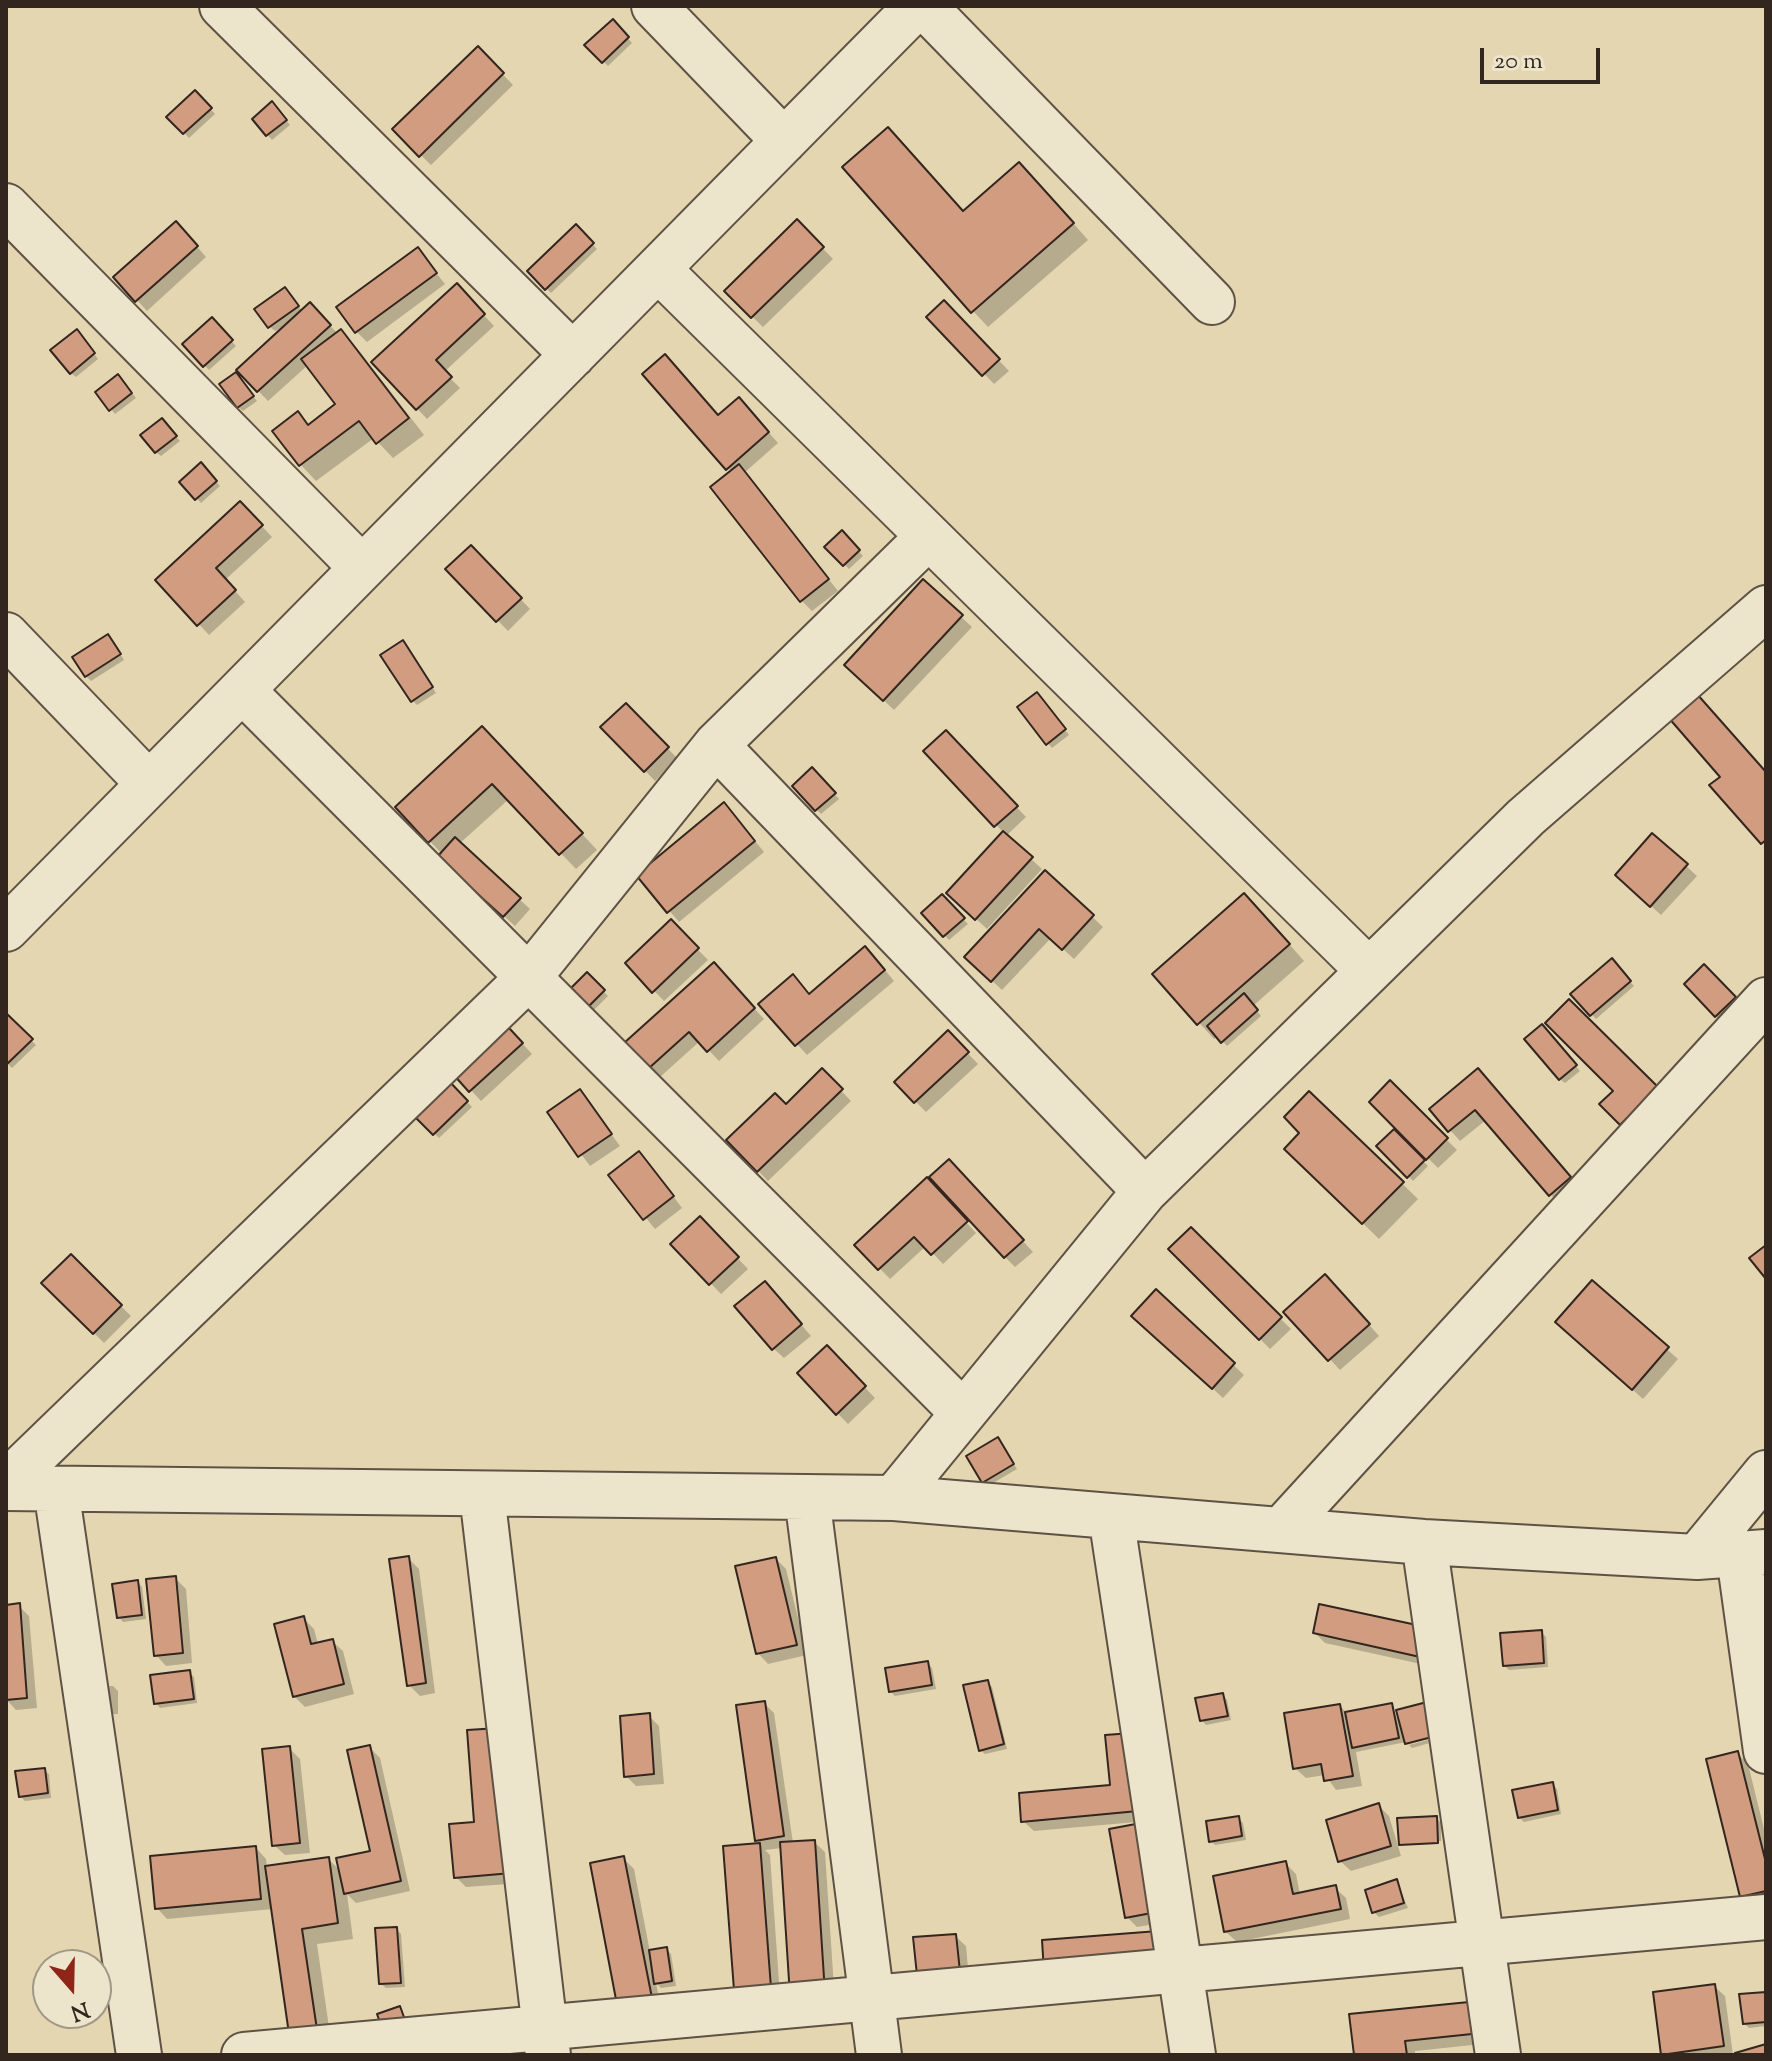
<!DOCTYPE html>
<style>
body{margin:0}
#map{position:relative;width:1772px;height:2061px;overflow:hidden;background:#e4d6b1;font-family:"Sorts Mill Goudy",serif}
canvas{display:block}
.frame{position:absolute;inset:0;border:8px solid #32261f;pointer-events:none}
.north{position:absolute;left:32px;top:1949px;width:80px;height:80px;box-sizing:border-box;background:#ede4cc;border:2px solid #a29887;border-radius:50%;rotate:160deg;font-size:22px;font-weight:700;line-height:32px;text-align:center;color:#32261f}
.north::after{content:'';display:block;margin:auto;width:28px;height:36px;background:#8f2418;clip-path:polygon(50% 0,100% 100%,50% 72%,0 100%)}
.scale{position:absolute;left:1480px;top:48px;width:120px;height:36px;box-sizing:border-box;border:4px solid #32261f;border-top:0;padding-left:10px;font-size:24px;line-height:28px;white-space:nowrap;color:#32261f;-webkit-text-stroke:6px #ede4cc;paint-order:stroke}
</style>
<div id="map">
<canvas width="1772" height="2061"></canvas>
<div class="frame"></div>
<div class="north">N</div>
<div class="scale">20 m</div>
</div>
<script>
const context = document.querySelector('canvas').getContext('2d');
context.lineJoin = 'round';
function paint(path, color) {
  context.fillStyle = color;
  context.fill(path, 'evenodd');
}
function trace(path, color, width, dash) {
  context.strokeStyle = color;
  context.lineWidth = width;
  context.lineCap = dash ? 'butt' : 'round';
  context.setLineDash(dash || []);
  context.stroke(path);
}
paint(new Path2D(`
 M 612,21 L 632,43 L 608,66 L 587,45 Z
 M 478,49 L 513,85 L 431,165 L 395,130 Z
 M 195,92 L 215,114 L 189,138 L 169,117 Z
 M 277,109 L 290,125 L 272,140 L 254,119 Z
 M 1035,180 L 1088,240 L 988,327 L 973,311 L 964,213 Z
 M 797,222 L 833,259 L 763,327 L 726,291 Z
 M 576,227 L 597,249 L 551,293 L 530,271 Z
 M 186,234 L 206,257 L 147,311 L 137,300 Z
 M 424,258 L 445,284 L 367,342 L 356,331 Z
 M 290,294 L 303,312 L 310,305 L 338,334 L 341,332 L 357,348 L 424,435 L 393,458 L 374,438 L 316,481 L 301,465 L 275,431 L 298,413 L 310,426 L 338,405 L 308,365 L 268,401 L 238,370 L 286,326 L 275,331 L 270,327 Z
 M 467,297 L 494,326 L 444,372 L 460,388 L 427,419 L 374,362 Z
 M 944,303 L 1009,371 L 994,384 L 929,317 Z
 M 212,320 L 236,346 L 209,370 L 185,345 Z
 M 81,337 L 98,359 L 76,377 L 71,373 Z
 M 644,375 L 719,417 L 749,410 L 778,443 L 744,473 L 838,591 L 812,611 L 802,601 L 712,488 L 732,472 Z
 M 240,379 L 257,401 L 243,411 L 238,407 Z
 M 123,381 L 136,398 L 115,414 L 111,409 Z
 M 166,425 L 180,441 L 161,456 L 156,452 Z
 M 201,465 L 220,486 L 201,503 L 182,482 Z
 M 240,503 L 272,537 L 225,580 L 245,602 L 209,635 L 158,580 Z
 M 842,533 L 863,556 L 849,569 L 827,547 Z
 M 471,547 L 530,609 L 508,631 L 448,569 Z
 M 923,582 L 972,627 L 894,710 L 857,675 Z
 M 112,641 L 124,660 L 91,681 L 86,676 Z
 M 407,648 L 436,693 L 417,705 L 413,701 Z
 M 1042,699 L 1069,735 L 1052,748 L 1048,743 Z
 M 626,706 L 678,759 L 655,781 L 603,727 Z
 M 945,732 L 1026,817 L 1006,836 L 1042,869 L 987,929 L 959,903 L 1004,833 L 926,751 Z
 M 498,744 L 597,850 L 576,869 L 509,799 L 459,844 L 530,909 L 515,926 L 450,867 L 442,854 L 398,807 Z
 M 812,770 L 839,799 L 821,814 L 794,786 Z
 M 734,815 L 764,852 L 679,922 L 639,875 Z
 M 1686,866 L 1697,876 L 1661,915 L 1628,885 Z
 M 1045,872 L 1103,927 L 1074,959 L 1051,938 L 1002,990 L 967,957 Z
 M 942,897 L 968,924 L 949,940 L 924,913 Z
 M 1260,911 L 1304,961 L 1253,1006 L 1261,1016 L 1227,1046 L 1218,1036 L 1214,1039 L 1155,974 Z
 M 671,922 L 708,960 L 664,1001 L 628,964 Z
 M 876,959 L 894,981 L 807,1055 L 761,1004 L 810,996 Z
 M 1612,961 L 1634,986 L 1596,1019 L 1573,994 Z
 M 1704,967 L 1739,1003 L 1720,1020 L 1686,984 Z
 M 587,974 L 608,996 L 592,1012 L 570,991 Z
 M 724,975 L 764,1019 L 719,1061 L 700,1041 L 659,1078 L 649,1067 Z
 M 6,1016 L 36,1045 L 12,1068 L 6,1062 Z
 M 508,1028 L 532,1054 L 481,1101 L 447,1064 Z
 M 1547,1031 L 1580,1071 L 1565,1083 L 1560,1079 Z
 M 948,1033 L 978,1064 L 926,1112 L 896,1082 Z
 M 822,1071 L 851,1101 L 768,1181 L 729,1140 L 786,1106 Z
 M 1488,1081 L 1580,1189 L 1560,1205 L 1486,1120 L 1460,1141 L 1431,1109 Z
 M 448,1082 L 472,1107 L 439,1138 L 415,1114 Z
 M 1390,1083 L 1457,1150 L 1438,1168 L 1371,1102 Z
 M 580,1092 L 620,1146 L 590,1166 L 550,1112 Z
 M 1309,1093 L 1418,1199 L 1379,1239 L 1287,1149 L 1302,1133 Z
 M 1394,1132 L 1428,1166 L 1413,1181 L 1379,1147 Z
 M 649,1164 L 682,1208 L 655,1229 L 611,1175 Z
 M 959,1172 L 1033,1252 L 1015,1267 L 1005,1257 Z
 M 937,1190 L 976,1233 L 943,1264 L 926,1246 L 890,1279 L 857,1245 Z
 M 700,1219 L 748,1269 L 721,1294 L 673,1244 Z
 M 1191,1230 L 1291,1329 L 1270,1349 L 1171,1249 Z
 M 71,1257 L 131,1316 L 104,1343 L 44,1283 Z
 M 1592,1283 L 1678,1359 L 1643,1399 L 1568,1332 Z
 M 1336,1287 L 1379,1336 L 1340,1370 L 1286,1312 Z
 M 1156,1292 L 1244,1375 L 1223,1398 L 1144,1326 Z
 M 775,1294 L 811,1336 L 784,1358 L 773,1348 Z
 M 827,1348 L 875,1398 L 848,1424 L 799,1373 Z
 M 998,1439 L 1017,1469 L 988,1486 L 984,1482 Z
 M 408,1558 L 419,1569 L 435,1693 L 420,1696 L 409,1685 Z
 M 776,1559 L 786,1569 L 807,1655 L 768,1664 L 758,1653 Z
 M 175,1578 L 186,1589 L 192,1663 L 166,1666 L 156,1655 Z
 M 138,1582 L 142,1587 L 146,1619 L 123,1622 L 119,1617 Z
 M 19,1606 L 29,1616 L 37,1708 L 16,1710 L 6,1699 L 6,1607 Z
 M 304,1619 L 314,1629 L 318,1644 L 332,1641 L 343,1651 L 354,1694 L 305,1707 L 294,1696 Z
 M 1425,1629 L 1430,1666 L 1325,1643 L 1315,1633 Z
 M 1541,1632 L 1546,1637 L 1548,1667 L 1509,1670 L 1504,1665 Z
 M 928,1663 L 932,1668 L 936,1689 L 895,1696 L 890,1691 Z
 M 189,1672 L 194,1677 L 197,1703 L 160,1708 L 156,1703 Z
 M 987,1682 L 992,1687 L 1007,1749 L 985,1754 L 980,1750 Z
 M 86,1686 L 113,1686 L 118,1691 L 118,1714 L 91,1715 Z
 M 1223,1695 L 1227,1700 L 1231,1720 L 1206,1725 L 1202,1720 Z
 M 764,1703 L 774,1713 L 793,1843 L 814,1842 L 825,1852 L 835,2003 L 803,2006 L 782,1848 L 765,1850 L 770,1855 L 781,2010 L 747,2013 L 726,1848 L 762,1845 L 757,1840 Z
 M 1392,1705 L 1406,1742 L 1356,1752 L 1362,1786 L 1336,1790 L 1325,1775 L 1306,1778 L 1295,1768 L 1340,1706 L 1348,1714 Z
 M 649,1716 L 659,1726 L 664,1784 L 636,1786 L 626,1776 Z
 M 1439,1737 L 1440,1740 L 1412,1748 L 1409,1745 Z
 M 369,1747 L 380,1758 L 410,1891 L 356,1903 L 347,1894 L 353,1939 L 317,1944 L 333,2055 L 302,2055 L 273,1909 L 167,1919 L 157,1908 L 256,1848 L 266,1859 L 267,1867 L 328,1859 L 341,1871 L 373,1852 Z
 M 289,1748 L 300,1759 L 310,1853 L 285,1855 L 274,1845 Z
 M 1737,1753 L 1748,1764 L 1766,1837 L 1766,1903 L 1752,1907 L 1742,1896 Z
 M 44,1770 L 49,1774 L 51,1798 L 25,1801 L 20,1796 Z
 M 1552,1784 L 1557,1789 L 1561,1814 L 1524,1822 L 1519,1817 Z
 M 1112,1786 L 1148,1821 L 1034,1831 L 1023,1821 Z
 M 1378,1805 L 1389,1816 L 1401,1856 L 1351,1871 L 1340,1861 Z
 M 1238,1818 L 1243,1823 L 1246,1840 L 1215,1845 L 1211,1841 Z
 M 1436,1818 L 1441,1823 L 1441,1841 L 1401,1844 L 1399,1820 Z
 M 451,1826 L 522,1883 L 466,1887 L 456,1877 Z
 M 1111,1831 L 1166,1922 L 1137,1927 L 1127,1917 Z
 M 623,1858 L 634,1869 L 650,1952 L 666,1949 L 671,1954 L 676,1986 L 661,1988 L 656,1983 L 662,2014 L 630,2020 Z
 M 1285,1863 L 1296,1874 L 1300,1895 L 1335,1888 L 1346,1898 L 1350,1919 L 1237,1942 L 1226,1932 Z
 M 1397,1882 L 1408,1908 L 1379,1917 L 1374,1912 Z
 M 396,1929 L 401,1934 L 405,1987 L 386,1988 L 381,1984 Z
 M 955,1936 L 966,1946 L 970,1991 L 915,1939 Z
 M 1714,1986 L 1725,1996 L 1733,2055 L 1664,2055 Z
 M 1766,1994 L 1766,2026 L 1749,2028 L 1744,2023 Z
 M 1469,2004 L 1482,2044 L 1415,2051 L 1415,2055 L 1356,2055 Z`), '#0003');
const building = new Path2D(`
 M 613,19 L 629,37 L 602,63 L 584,45 Z
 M 478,46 L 504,73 L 419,157 L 392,129 Z
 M 195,90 L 212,108 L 183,134 L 166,117 Z
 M 272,101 L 287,120 L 266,136 L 252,119 Z
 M 888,127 L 963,211 L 1019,162 L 1074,223 L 971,313 L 842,167 Z
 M 797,219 L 824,247 L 751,318 L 724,291 Z
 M 176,221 L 198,246 L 135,302 L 113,277 Z
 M 576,224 L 594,243 L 545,290 L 527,271 Z
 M 418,247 L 437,273 L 355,333 L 336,307 Z
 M 457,283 L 485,314 L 436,360 L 452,377 L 416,410 L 371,362 Z
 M 285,287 L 299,306 L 268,328 L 254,309 Z
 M 944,300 L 1000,359 L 982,376 L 926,317 Z
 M 310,302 L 331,325 L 257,392 L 236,370 Z
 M 212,317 L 233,340 L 203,367 L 182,344 Z
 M 77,329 L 95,353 L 70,374 L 50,350 Z
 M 341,329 L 409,418 L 376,444 L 359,421 L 299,466 L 272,431 L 298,411 L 308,425 L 335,404 L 301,359 Z
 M 665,354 L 718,415 L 739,397 L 769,432 L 726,470 L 642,374 Z
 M 236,372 L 254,396 L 237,408 L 219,384 Z
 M 118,374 L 132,393 L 109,411 L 95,392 Z
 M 162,418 L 177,436 L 155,453 L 140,435 Z
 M 201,462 L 217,481 L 195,500 L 179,482 Z
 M 739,464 L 829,579 L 800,602 L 710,487 Z
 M 240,501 L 263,525 L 216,568 L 236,590 L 197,626 L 155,580 Z
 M 842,530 L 860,550 L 843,566 L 824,547 Z
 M 471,545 L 522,598 L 496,622 L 445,569 Z
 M 923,579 L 963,615 L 883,701 L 844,665 Z
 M 108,634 L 121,654 L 85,677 L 72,657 Z
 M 403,640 L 433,687 L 411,702 L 380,655 Z
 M 1689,685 L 1766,772 L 1766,840 L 1761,844 L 1709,785 L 1720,777 L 1661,709 Z
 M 1037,692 L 1066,729 L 1046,745 L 1017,707 Z
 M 626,703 L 669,747 L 644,772 L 600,727 Z
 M 482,726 L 583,833 L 559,855 L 492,784 L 428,843 L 395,807 Z
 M 946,730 L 1018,806 L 994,827 L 923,751 Z
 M 812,767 L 836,793 L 815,811 L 792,786 Z
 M 724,802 L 755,841 L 667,913 L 636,875 Z
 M 1003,831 L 1033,857 L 975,920 L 946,893 Z
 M 1652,833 L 1688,864 L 1650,907 L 1615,875 Z
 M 455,837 L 521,898 L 503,917 L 437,857 Z
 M 1045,870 L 1094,915 L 1062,950 L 1039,929 L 991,982 L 964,957 Z
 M 1244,893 L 1290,944 L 1197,1025 L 1152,974 Z
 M 942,894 L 965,918 L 943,937 L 921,913 Z
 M 671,919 L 699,948 L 652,993 L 625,963 Z
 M 865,946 L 885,970 L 795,1046 L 758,1004 L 793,974 L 809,994 Z
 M 1612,958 L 1631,981 L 1590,1016 L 1570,994 Z
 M 714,962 L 755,1008 L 707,1052 L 689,1032 L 648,1069 L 624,1043 Z
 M 1704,964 L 1736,997 L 1715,1017 L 1684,984 Z
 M 587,972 L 605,990 L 586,1009 L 568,991 Z
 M 1244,993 L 1258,1010 L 1221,1043 L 1207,1026 Z
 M 1569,999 L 1658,1087 L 1620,1125 L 1599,1104 L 1613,1091 L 1545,1023 Z
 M 6,1013 L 33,1039 L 6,1065 Z
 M 497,1015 L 523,1043 L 469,1092 L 444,1064 Z
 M 1542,1024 L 1577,1065 L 1559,1080 L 1524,1039 Z
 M 948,1030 L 969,1052 L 914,1103 L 894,1082 Z
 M 822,1068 L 843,1089 L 757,1172 L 726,1140 L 775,1093 L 786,1104 Z
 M 1478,1068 L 1571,1177 L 1549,1196 L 1475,1110 L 1448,1132 L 1429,1109 Z
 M 448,1080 L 468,1101 L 433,1135 L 412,1114 Z
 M 1390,1080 L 1448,1138 L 1426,1160 L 1369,1102 Z
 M 580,1089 L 612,1134 L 578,1157 L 547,1112 Z
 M 1309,1091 L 1404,1182 L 1362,1224 L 1284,1149 L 1299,1133 L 1284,1117 Z
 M 1394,1129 L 1425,1160 L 1407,1178 L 1376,1146 Z
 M 639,1151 L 674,1196 L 643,1220 L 608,1175 Z
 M 949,1159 L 1024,1240 L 1004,1258 L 929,1177 Z
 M 927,1177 L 968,1221 L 931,1255 L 914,1237 L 878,1270 L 854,1245 Z
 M 700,1216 L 739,1257 L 709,1285 L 670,1244 Z
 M 1191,1227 L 1282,1317 L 1259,1340 L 1168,1249 Z
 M 1766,1245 L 1766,1279 L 1749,1258 Z
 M 71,1254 L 122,1305 L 93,1334 L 41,1283 Z
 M 1325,1274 L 1370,1324 L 1328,1361 L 1283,1312 Z
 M 1592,1280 L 1669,1347 L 1632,1390 L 1555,1322 Z
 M 765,1281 L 802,1324 L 772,1350 L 734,1306 Z
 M 1156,1289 L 1235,1363 L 1212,1389 L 1131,1316 Z
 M 827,1345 L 866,1386 L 836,1415 L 797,1373 Z
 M 998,1437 L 1014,1464 L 982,1483 L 966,1456 Z
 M 409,1556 L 426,1683 L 407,1686 L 389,1559 Z
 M 776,1557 L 797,1645 L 756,1654 L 735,1566 Z
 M 176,1576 L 183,1653 L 154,1656 L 146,1579 Z
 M 138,1580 L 142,1615 L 117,1618 L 112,1584 Z
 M 20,1603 L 27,1698 L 6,1700 L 6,1605 Z
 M 1319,1604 L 1426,1627 L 1420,1657 L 1313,1633 Z
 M 304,1616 L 311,1644 L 333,1639 L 344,1684 L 293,1697 L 274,1624 Z
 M 1542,1630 L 1544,1663 L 1503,1666 L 1500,1633 Z
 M 928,1661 L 932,1685 L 889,1692 L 885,1668 Z
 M 190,1670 L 194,1699 L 154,1704 L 150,1675 Z
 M 988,1680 L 1004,1744 L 979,1751 L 963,1685 Z
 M 1223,1693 L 1228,1716 L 1200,1721 L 1195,1698 Z
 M 765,1701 L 784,1836 L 755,1841 L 736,1705 Z
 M 1427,1702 L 1436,1736 L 1405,1744 L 1396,1710 Z
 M 1392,1703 L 1399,1738 L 1352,1748 L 1345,1712 Z
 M 1340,1704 L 1353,1776 L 1324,1781 L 1321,1764 L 1293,1769 L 1284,1713 Z
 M 650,1713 L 654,1774 L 624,1777 L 620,1716 Z
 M 499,1728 L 512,1873 L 454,1878 L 449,1824 L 474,1822 L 467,1730 Z
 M 1132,1733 L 1138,1811 L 1021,1822 L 1019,1793 L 1110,1785 L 1105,1735 Z
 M 370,1745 L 401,1881 L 344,1894 L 336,1858 L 370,1851 L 347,1750 Z
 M 290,1746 L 300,1843 L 272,1846 L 262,1749 Z
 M 1738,1751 L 1766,1863 L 1766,1891 L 1740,1897 L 1706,1759 Z
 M 45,1768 L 48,1793 L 19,1797 L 15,1771 Z
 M 1553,1782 L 1558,1810 L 1518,1818 L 1512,1790 Z
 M 1379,1803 L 1391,1846 L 1338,1862 L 1326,1820 Z
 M 1239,1816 L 1242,1836 L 1209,1842 L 1206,1821 Z
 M 1437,1816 L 1438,1843 L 1399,1845 L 1397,1818 Z
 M 1141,1823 L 1157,1912 L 1125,1918 L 1109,1829 Z
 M 815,1840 L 825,1993 L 790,1996 L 780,1842 Z
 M 760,1843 L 772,2001 L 735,2003 L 723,1846 Z
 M 256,1846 L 261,1899 L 155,1909 L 150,1856 Z
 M 624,1856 L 653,2003 L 618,2010 L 590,1863 Z
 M 329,1857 L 338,1923 L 302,1929 L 319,2043 L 291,2048 L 265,1866 Z
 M 1286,1861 L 1293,1894 L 1336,1885 L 1341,1909 L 1224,1932 L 1213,1876 Z
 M 1397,1879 L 1404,1903 L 1372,1913 L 1365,1890 Z
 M 397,1927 L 401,1983 L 379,1984 L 375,1928 Z
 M 1158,1931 L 1160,1962 L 1044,1972 L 1042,1940 Z
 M 956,1934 L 961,1981 L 918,1985 L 913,1937 Z
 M 667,1947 L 672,1981 L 654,1984 L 649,1950 Z
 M 1715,1984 L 1724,2046 L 1661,2055 L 1653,1992 Z
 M 1766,1992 L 1766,2022 L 1743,2024 L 1739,1994 Z
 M 1469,2002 L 1472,2034 L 1405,2041 L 1407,2055 L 1354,2055 L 1349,2014 Z
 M 400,2006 L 410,2034 L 387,2043 L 377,2014 Z
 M 1766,2044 L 1766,2055 L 1735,2055 L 1735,2053 Z`);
paint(building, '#d29c80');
trace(building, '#32261f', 2);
const minor = new Path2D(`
 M 222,6 L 573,355
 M 654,6 L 784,141
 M 924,6 L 1212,302
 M 6,206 L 362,568
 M 658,269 L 1369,971
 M 6,635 L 149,784
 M 242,690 L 963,1413
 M 716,745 L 1145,1191
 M 6,929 L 917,6
 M 6,1483 L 529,977 L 716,745 L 928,537
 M 6,1488 L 894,1498 L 1424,1542 L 1697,1557 L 1766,1552
 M 56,1489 L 139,2055
 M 482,1494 L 548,2055
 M 807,1497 L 879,2055
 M 894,1498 L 1145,1191 L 1526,817 L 1766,608
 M 1111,1516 L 1193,2055
 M 1281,1530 L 1766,1000
 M 1424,1542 L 1498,2055
 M 1739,1556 L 1766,1751
 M 1697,1557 L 1766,1473
 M 244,2055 L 1766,1917`);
trace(minor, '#5e5244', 48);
trace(minor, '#ede4cc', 44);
</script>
